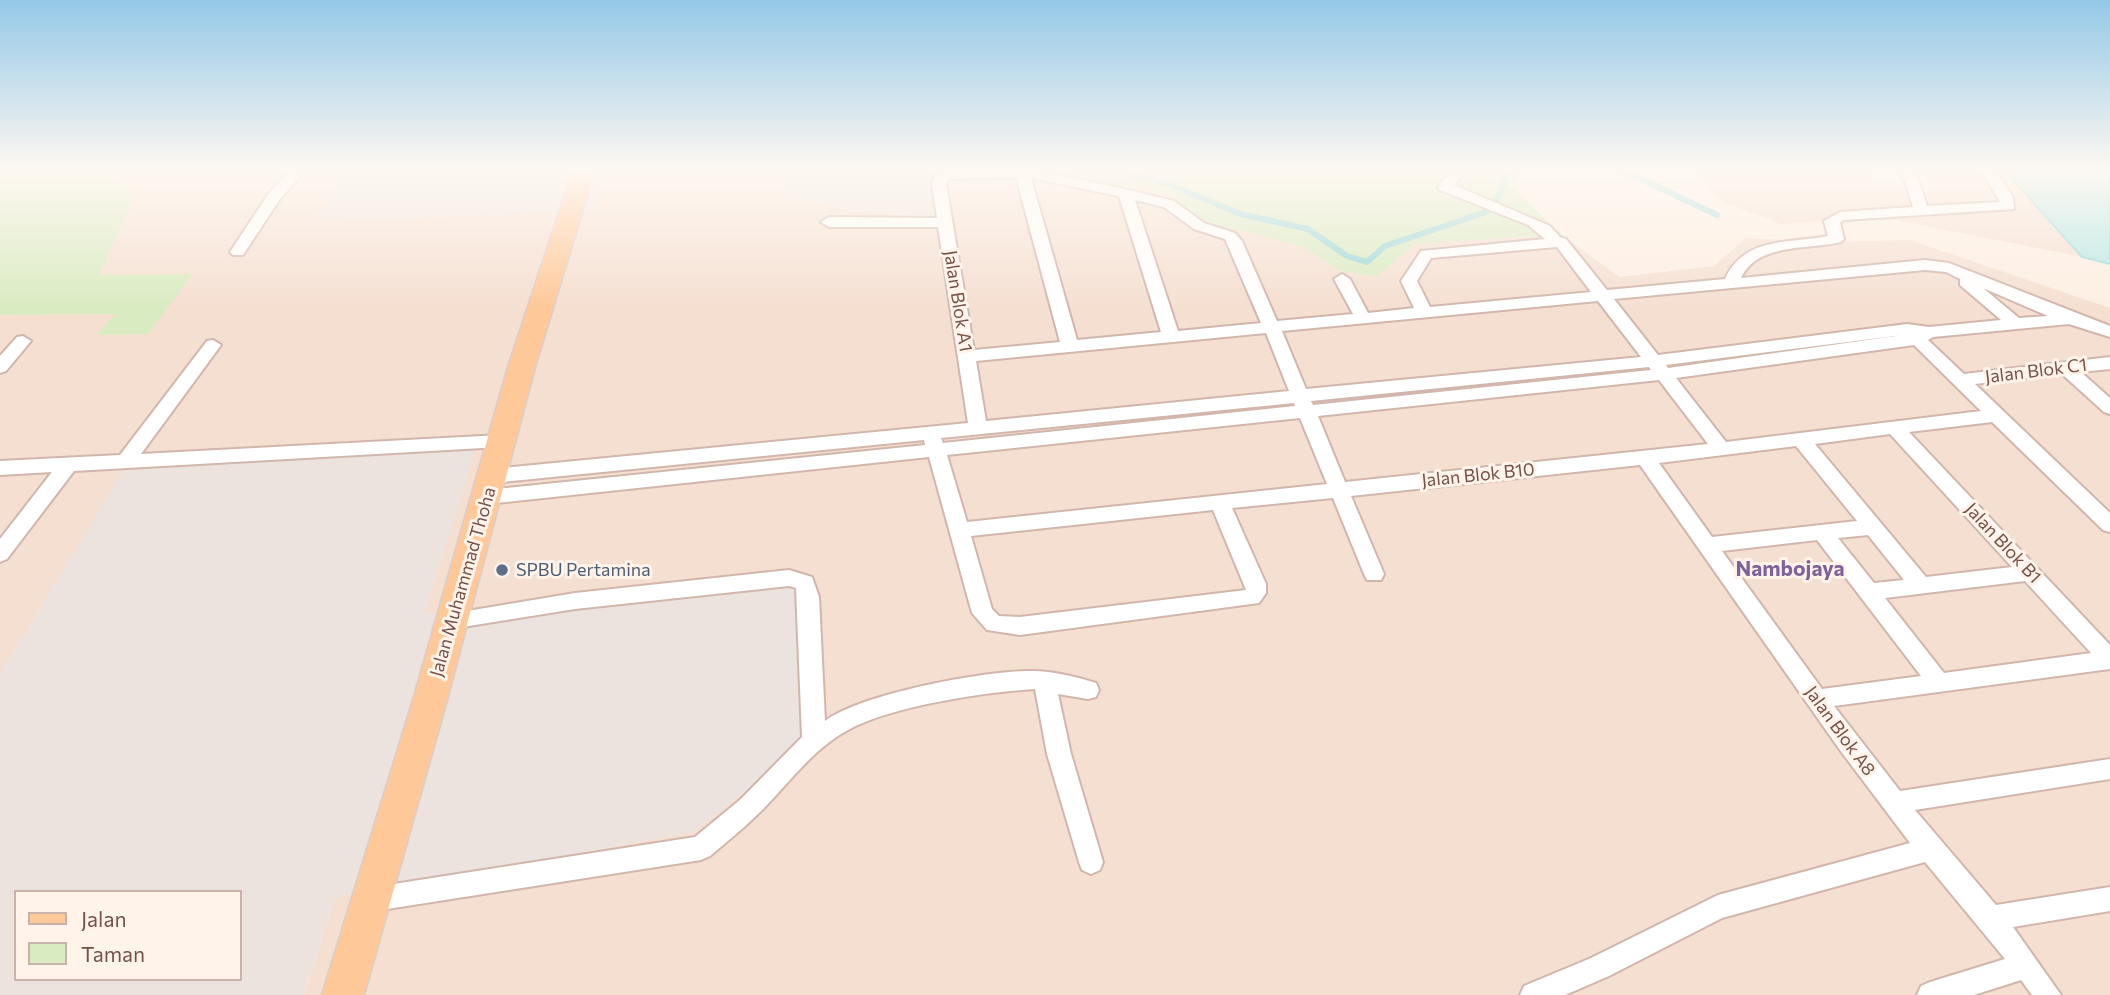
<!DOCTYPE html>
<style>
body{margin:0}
#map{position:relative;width:2110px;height:995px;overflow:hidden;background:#fdefe3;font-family:Commissioner,sans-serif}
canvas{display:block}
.legend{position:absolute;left:14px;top:890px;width:228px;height:91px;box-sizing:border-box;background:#fff3ea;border:2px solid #c8b2a9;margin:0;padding:9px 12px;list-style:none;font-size:21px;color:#765148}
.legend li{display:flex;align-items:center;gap:14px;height:35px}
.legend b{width:35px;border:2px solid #c8b2a9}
</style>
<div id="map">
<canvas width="2110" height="995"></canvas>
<ul class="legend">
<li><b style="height:9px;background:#fec898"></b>Jalan</li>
<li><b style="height:19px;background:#d9ebc1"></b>Taman</li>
</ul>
</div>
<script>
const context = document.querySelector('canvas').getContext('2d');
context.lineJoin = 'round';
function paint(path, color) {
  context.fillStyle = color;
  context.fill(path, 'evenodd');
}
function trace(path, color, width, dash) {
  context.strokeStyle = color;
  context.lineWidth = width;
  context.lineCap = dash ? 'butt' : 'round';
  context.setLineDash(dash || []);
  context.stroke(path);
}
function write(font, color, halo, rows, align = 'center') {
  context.font = font + ' Commissioner,sans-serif';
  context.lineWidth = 6;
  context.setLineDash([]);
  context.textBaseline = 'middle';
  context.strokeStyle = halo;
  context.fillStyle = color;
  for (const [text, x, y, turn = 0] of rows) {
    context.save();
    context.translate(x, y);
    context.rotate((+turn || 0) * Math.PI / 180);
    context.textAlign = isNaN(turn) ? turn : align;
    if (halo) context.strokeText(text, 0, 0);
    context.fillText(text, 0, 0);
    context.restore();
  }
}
paint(new Path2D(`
 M 117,170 L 344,170 L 315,221 L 594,211 L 609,170 L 786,170 L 785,197 L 858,212 L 929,216 L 939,170 L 1050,170 L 1173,195 L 1194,218 L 1303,247 L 1340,271 L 1377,276 L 1415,244 L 1560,234 L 1620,277 L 1714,266 L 1746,238 L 1822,242 L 1910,240 L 2110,308 L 2110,995 L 304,995 L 335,897 L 693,832 L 817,736 L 808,573 L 424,614 L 474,452 L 126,467 L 0,675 L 0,315 L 116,314 L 98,334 L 192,275 L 98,275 L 136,193 L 113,176 Z
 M 1694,170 L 1865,170 L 1875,183 L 1929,185 L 1923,170 L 2004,170 L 2082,257 L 1880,217 L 1781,224 L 1721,201 Z`), '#f5dfd1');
paint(new Path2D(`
 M 344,170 L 609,170 L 594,211 L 314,221 Z
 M 786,170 L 939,170 L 930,217 L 858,212 L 785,197 Z
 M 475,451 L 424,614 L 808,572 L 817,736 L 693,832 L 335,897 L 304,995 L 0,995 L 0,675 L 126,466 ZM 16,892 L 240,892 L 240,979 L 16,979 Z`), '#ece2de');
paint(new Path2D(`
 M 0,170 L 117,170 L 114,176 L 136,193 L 99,275 L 193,274 L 148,334 L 97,335 L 115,314 L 0,315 Z
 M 1050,170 L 1524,170 L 1510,185 L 1561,234 L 1415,244 L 1377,276 L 1340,271 L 1303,247 L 1194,218 L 1173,195 Z`), '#d9ebc1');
const water = new Path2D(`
 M 2004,170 L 2110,170 L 2110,264 L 2082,257 Z`);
paint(water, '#b6e7e6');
trace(water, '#9cd9d9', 2);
trace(new Path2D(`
 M 1116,170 L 1169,184 L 1240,214 L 1308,229 L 1347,256 L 1367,262 L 1385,246 L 1486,212 L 1497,201 L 1507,170
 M 1622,170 L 1717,215`), '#9cd9d9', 6);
const street = new Path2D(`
 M 291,170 L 306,170 L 280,199 L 243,255 L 233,255 L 230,252 L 269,193 Z
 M 957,170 L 1034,170 L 1125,189 L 1174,201 L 1204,223 L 1235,233 L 1242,241 L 1277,321 L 1353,314 L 1334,279 L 1342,274 L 1350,279 L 1368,313 L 1414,308 L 1401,281 L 1421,251 L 1545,239 L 1528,225 L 1440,190 L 1438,187 L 1451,170 L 1466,170 L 1454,185 L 1550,226 L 1560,237 L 1566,239 L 1607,290 L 1725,279 C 1745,236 1788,244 1828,236 L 1824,221 L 1840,212 L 1913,207 L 1905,181 L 1897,170 L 1911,170 L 1919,181 L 1927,206 L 2000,202 L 1981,170 L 1995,170 L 2013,197 L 2014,209 L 1844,220 L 1840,223 L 1844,239 L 1841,242 C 1809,250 1758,242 1741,278 L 1925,260 L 1949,263 L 2110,326 L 2110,337 L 2069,324 L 1933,337 L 1928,340 L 1964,374 L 2110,357 L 2110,369 L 2081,372 L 2110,398 L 2110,414 L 2104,412 L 2062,374 L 1975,384 L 2110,513 L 2110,532 L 2103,530 L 1992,422 L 1909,432 L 2110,645 L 2110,669 L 1834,706 L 1900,791 L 2110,759 L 2110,779 L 1915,810 L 1996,905 L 2110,887 L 2110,911 L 2013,927 L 2061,995 L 2032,995 L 2021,980 L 1974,995 L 1917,995 L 1921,986 L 1930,982 L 2005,959 L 1925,862 L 1722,918 L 1609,976 L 1565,995 L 1520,995 L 1524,986 L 1591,958 L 1718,895 L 1910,843 L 1840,750 L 1640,465 L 1351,496 L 1384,574 L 1381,580 L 1367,580 L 1364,574 L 1333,498 L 1232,508 L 1266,584 L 1266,593 L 1259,603 L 1020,635 L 987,630 L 972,613 L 929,457 L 487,504 L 480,502 L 477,497 L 480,492 L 487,490 L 925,445 L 924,440 L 492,483 L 483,476 L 492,469 L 968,423 L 938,227 L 829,227 L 821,222 L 829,217 L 937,218 L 932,184 L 935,175 L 942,171 ZM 1016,177 L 1060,342 L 974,350 L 946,184 L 948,179 ZM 1031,178 L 1119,196 L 1161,332 L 1077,340 ZM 1135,200 L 1164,207 L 1194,229 L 1225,239 L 1261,323 L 1178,331 ZM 1557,247 L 1591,292 L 1430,307 L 1417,281 L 1431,258 ZM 1925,270 L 1946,272 L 1960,279 L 1960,285 L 2001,320 L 1929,327 L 1907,324 L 1658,355 L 1614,299 ZM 1983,288 L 2048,316 L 2019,318 ZM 1598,301 L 1641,357 L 1306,389 L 1282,331 ZM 1266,333 L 1289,391 L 986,421 L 976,361 ZM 1903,335 L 1668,368 L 1666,365 ZM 1914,345 L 1981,411 L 1726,442 L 1676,378 ZM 1649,367 L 1651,370 L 1313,405 L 1311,401 ZM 1659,380 L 1708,444 L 1345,482 L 1318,416 ZM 1294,403 L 1295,406 L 943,443 L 941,438 ZM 1300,418 L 1327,484 L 967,522 L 947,455 ZM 1890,434 L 2012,567 L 1926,577 L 1815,444 ZM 1796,446 L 1857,521 L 1712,537 L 1659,463 ZM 1213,510 L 1246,590 L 1020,617 L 999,616 L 992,609 L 971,536 ZM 1868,535 L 1904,580 L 1874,583 L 1838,538 ZM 1817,540 L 1921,676 L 1822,689 L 1722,551 ZM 2025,581 L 2091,653 L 1944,673 L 1885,598 Z
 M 23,336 L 31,341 L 6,371 L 0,373 L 0,356 L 17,337 Z
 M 213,340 L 221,345 L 141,454 L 501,435 L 510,441 L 501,447 L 74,471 L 7,559 L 0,562 L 0,539 L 52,472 L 0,475 L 0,461 L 120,455 L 207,341 Z
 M 789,570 L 812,577 L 819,597 L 825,721 C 861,694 986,670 1033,671 C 1052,671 1077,677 1096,683 L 1099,690 L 1096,697 L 1088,699 L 1058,694 L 1071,754 L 1103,862 L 1100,870 L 1091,874 L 1082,870 L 1079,862 L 1047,754 L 1035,689 C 985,692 891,706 848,730 C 812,749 787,786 758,814 C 743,829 726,842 710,856 L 701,860 L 368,912 L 359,909 L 355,900 L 359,891 L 368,888 L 695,837 L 741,799 L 802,737 L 796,588 L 789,586 L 575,609 L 450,629 L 443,627 L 439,621 L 443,615 L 575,593 Z`);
const primary = new Path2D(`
 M 573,170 L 595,170 L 535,367 L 447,700 L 364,995 L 322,995 L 413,700 L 508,367 Z`);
trace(street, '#d1b6ac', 4);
trace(primary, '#d9cecc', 3);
paint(street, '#fff');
paint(primary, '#fec898');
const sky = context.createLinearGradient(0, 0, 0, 309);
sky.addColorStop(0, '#94c8e7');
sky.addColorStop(0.55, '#fef8f2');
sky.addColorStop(1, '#fef8f200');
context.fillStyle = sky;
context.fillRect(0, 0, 2110, 309);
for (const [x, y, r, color] of [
 [502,570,7,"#5c6f8a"]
]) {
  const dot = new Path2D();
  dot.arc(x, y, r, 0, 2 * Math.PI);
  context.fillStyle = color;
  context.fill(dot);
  trace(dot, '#fff3ea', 2.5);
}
write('18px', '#765148', '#fff3ea', [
 ["Jalan Blok A1",958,301,81],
 ["Jalan Blok C1",2036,371,-7],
 ["Jalan Blok B10",1478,475,-6],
 ["Jalan Blok B1",2003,543,47],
 ["Jalan Muhammad Thoha",463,582,-74],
 ["Jalan Blok A8",1840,731,54]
]);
write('18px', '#4e5e75', '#fff3ea', [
 ["SPBU Pertamina",516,570]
], 'left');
write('bold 21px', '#7e639a', '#fff3ea', [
 ["Nambojaya",1790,569]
]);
</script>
